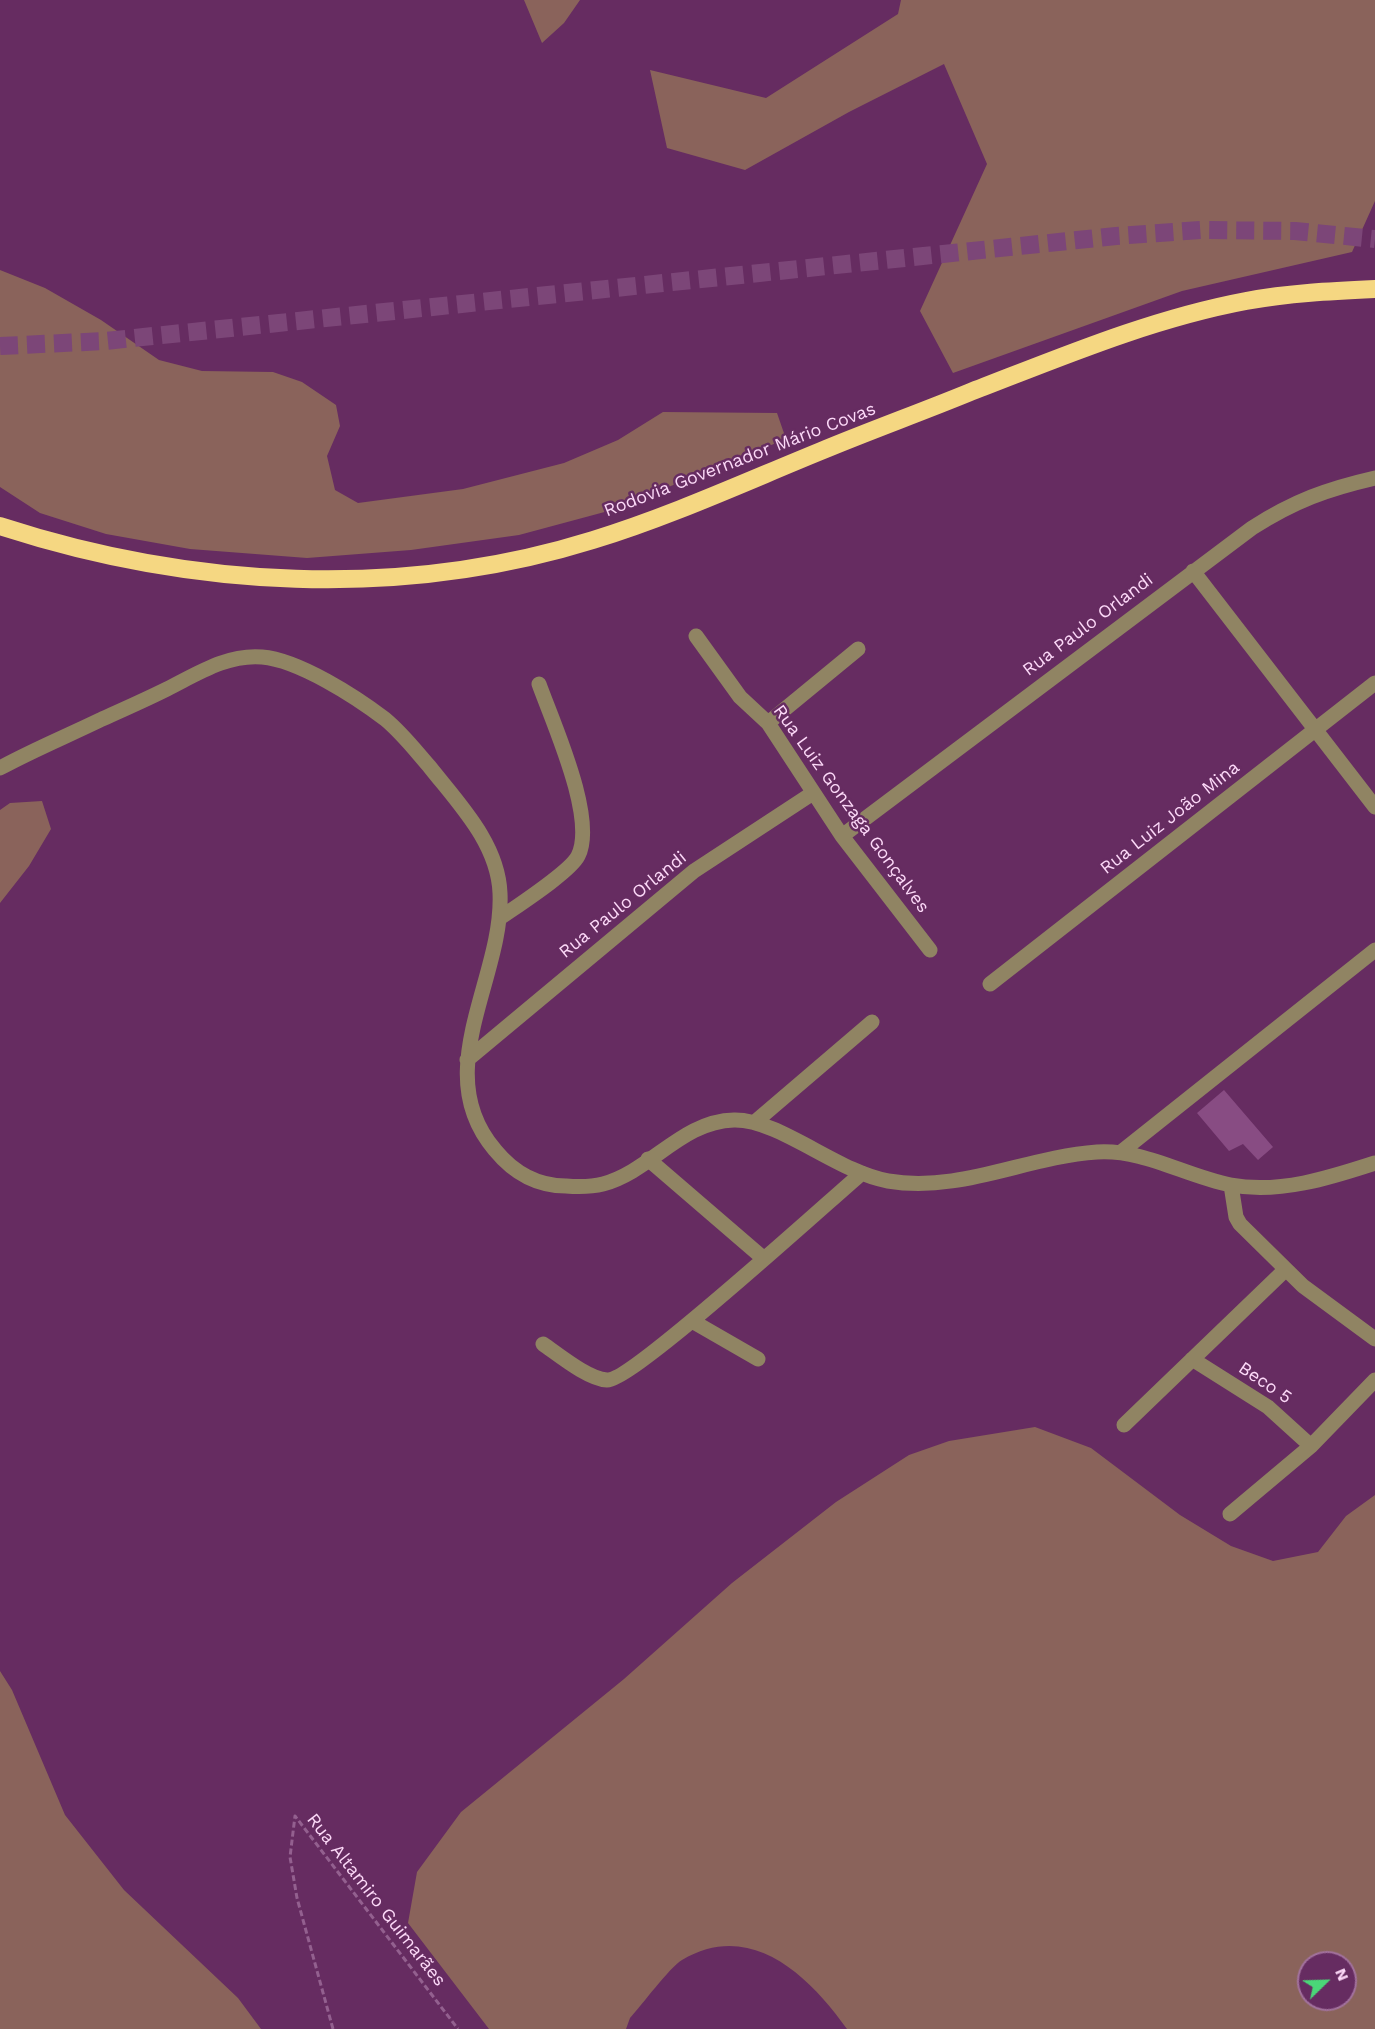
<!DOCTYPE html>
<meta charset="utf-8">
<style>
body{margin:0}
#map{position:relative;width:1375px;height:2029px;overflow:hidden;background:#662c61;font-family:"Work Sans",sans-serif}
canvas{display:block}
.north{position:absolute;left:1297px;top:1951px;width:60px;height:60px;box-sizing:border-box;background:#662c61;border:2px solid #a2719d;border-radius:50%;rotate:67deg;font-size:16px;font-weight:700;line-height:24px;text-align:center;color:#fcd9f8}
.north::after{content:'';display:block;margin:auto;width:21px;height:27px;background:#4ad778;clip-path:polygon(50% 0,100% 100%,50% 72%,0 100%)}
</style>
<div id="map">
<canvas width="1375" height="2029"></canvas>
<div class="north">N</div>
</div>
<script>
const context = document.querySelector('canvas').getContext('2d');
context.lineJoin = 'round';
function paint(path, color) {
  context.fillStyle = color;
  context.fill(path, 'evenodd');
}
function trace(path, color, width, dash) {
  context.strokeStyle = color;
  context.lineWidth = width;
  context.lineCap = dash ? 'butt' : 'round';
  context.setLineDash(dash || []);
  context.stroke(path);
}
function write(font, color, halo, rows, align = 'center') {
  context.font = font + ' "Work Sans",sans-serif';
  context.lineWidth = 5;
  context.setLineDash([]);
  context.textBaseline = 'middle';
  context.strokeStyle = halo;
  context.fillStyle = color;
  for (const [text, x, y, turn = 0] of rows) {
    context.save();
    context.translate(x, y);
    context.rotate((+turn || 0) * Math.PI / 180);
    context.textAlign = isNaN(turn) ? turn : align;
    if (halo) context.strokeText(text, 0, 0);
    context.fillText(text, 0, 0);
    context.restore();
  }
}
paint(new Path2D(`
 M 524,0 L 580,0 L 564,23 L 542,43 Z
 M 901,0 L 1375,0 L 1375,201 L 1352,252 L 1182,291 L 953,373 L 920,311 L 987,164 L 944,64 L 849,112 L 745,170 L 667,148 L 650,70 L 766,98 L 898,14 Z
 M 0,270 L 45,288 L 101,320 L 159,360 L 202,371 L 273,372 L 302,382 L 336,405 L 340,426 L 327,456 L 335,490 L 358,503 L 463,489 L 564,463 L 618,440 L 663,412 L 777,413 L 786,439 L 612,510 L 519,535 L 411,550 L 307,558 L 190,549 L 106,534 L 40,513 L 0,487 Z
 M 42,801 L 51,829 L 29,866 L 0,903 L 0,810 L 10,803 Z
 M 1035,1427 L 1091,1448 L 1180,1515 L 1231,1546 L 1273,1561 L 1318,1552 L 1346,1516 L 1375,1495 L 1375,2029 L 847,2029 C 809,1976 751,1919 682,1960 C 669,1968 642,2005 630,2018 L 626,2029 L 489,2029 L 408,1923 L 417,1872 L 461,1812 L 624,1679 L 732,1583 L 836,1502 L 909,1455 L 949,1441 ZM 1309,1963 L 1345,1963 L 1345,1999 L 1309,1999 Z
 M 0,1671 L 12,1690 L 65,1815 L 124,1890 L 238,1998 L 261,2029 L 0,2029 Z`), '#8a635b');
paint(new Path2D(`
 M 1224,1090 L 1273,1147 L 1258,1160 L 1243,1144 L 1229,1151 L 1197,1113 Z`), '#884c83');
trace(new Path2D(`
 M 0,346 L 105,341 L 1116,236 L 1201,230 L 1295,231 L 1375,239`), '#7c4678', 18, [18, 9]);
trace(new Path2D(`
 M 333,2029 L 297,1898 L 290,1857 L 295,1816 L 458,2029`), '#93608f', 3, [6, 3]);
trace(new Path2D(`
 M 1193,571 L 1375,807
 M 696,636 L 740,697 L 768,723 L 842,836 L 930,950
 M 768,723 L 858,649
 M 0,768 C 33,750 67,736 100,720 C 122,710 145,700 167,689 C 197,674 227,654 262,657 C 299,660 356,697 385,719 C 402,733 415,750 429,766 C 458,803 498,843 500,893 C 504,978 428,1072 495,1150 C 513,1172 537,1186 566,1186 C 579,1187 591,1187 603,1184 C 651,1171 682,1121 734,1120 C 779,1119 837,1172 888,1181 C 961,1193 1025,1157 1097,1152 C 1144,1149 1185,1176 1231,1185 C 1279,1194 1329,1178 1375,1163
 M 842,836 L 1252,528 C 1294,501 1327,489 1375,478
 M 500,918 C 517,906 570,872 578,856 C 597,819 553,723 539,684
 M 990,984 L 1375,683
 M 467,1060 L 694,871 L 813,793
 M 755,1122 L 872,1022
 M 1121,1152 L 1375,950
 M 648,1159 L 763,1258
 M 1231,1185 L 1236,1217 L 1240,1224 L 1303,1286 L 1375,1339
 M 692,1321 L 758,1359
 M 543,1344 C 559,1355 588,1379 607,1380 C 631,1382 829,1201 862,1173
 M 1192,1359 L 1268,1407 L 1311,1446
 M 1124,1425 L 1285,1270
 M 1230,1514 L 1311,1446 L 1375,1380`), '#908463', 15);
trace(new Path2D(`
 M 0,526 C 191,588 400,600 593,540 C 671,516 745,482 821,451 C 869,431 919,413 968,393 C 1059,358 1150,319 1246,301 C 1289,293 1332,291 1375,289`), '#f5d782', 18);
write('18px', '#fcd9f8', '#662c61', [
 ["Rodovia Governador Mário Covas",740,460,-21],
 ["Rua Paulo Orlandi",1088,625,-37],
 ["Rua Luiz Gonzaga Gonçalves",851,809,54],
 ["Rua Luiz João Mina",1170,818,-38],
 ["Rua Paulo Orlandi",623,905,-39],
 ["Beco 5",1265,1383,34],
 ["Rua Altamiro Guimarães",376,1900,52]
]);
</script>
